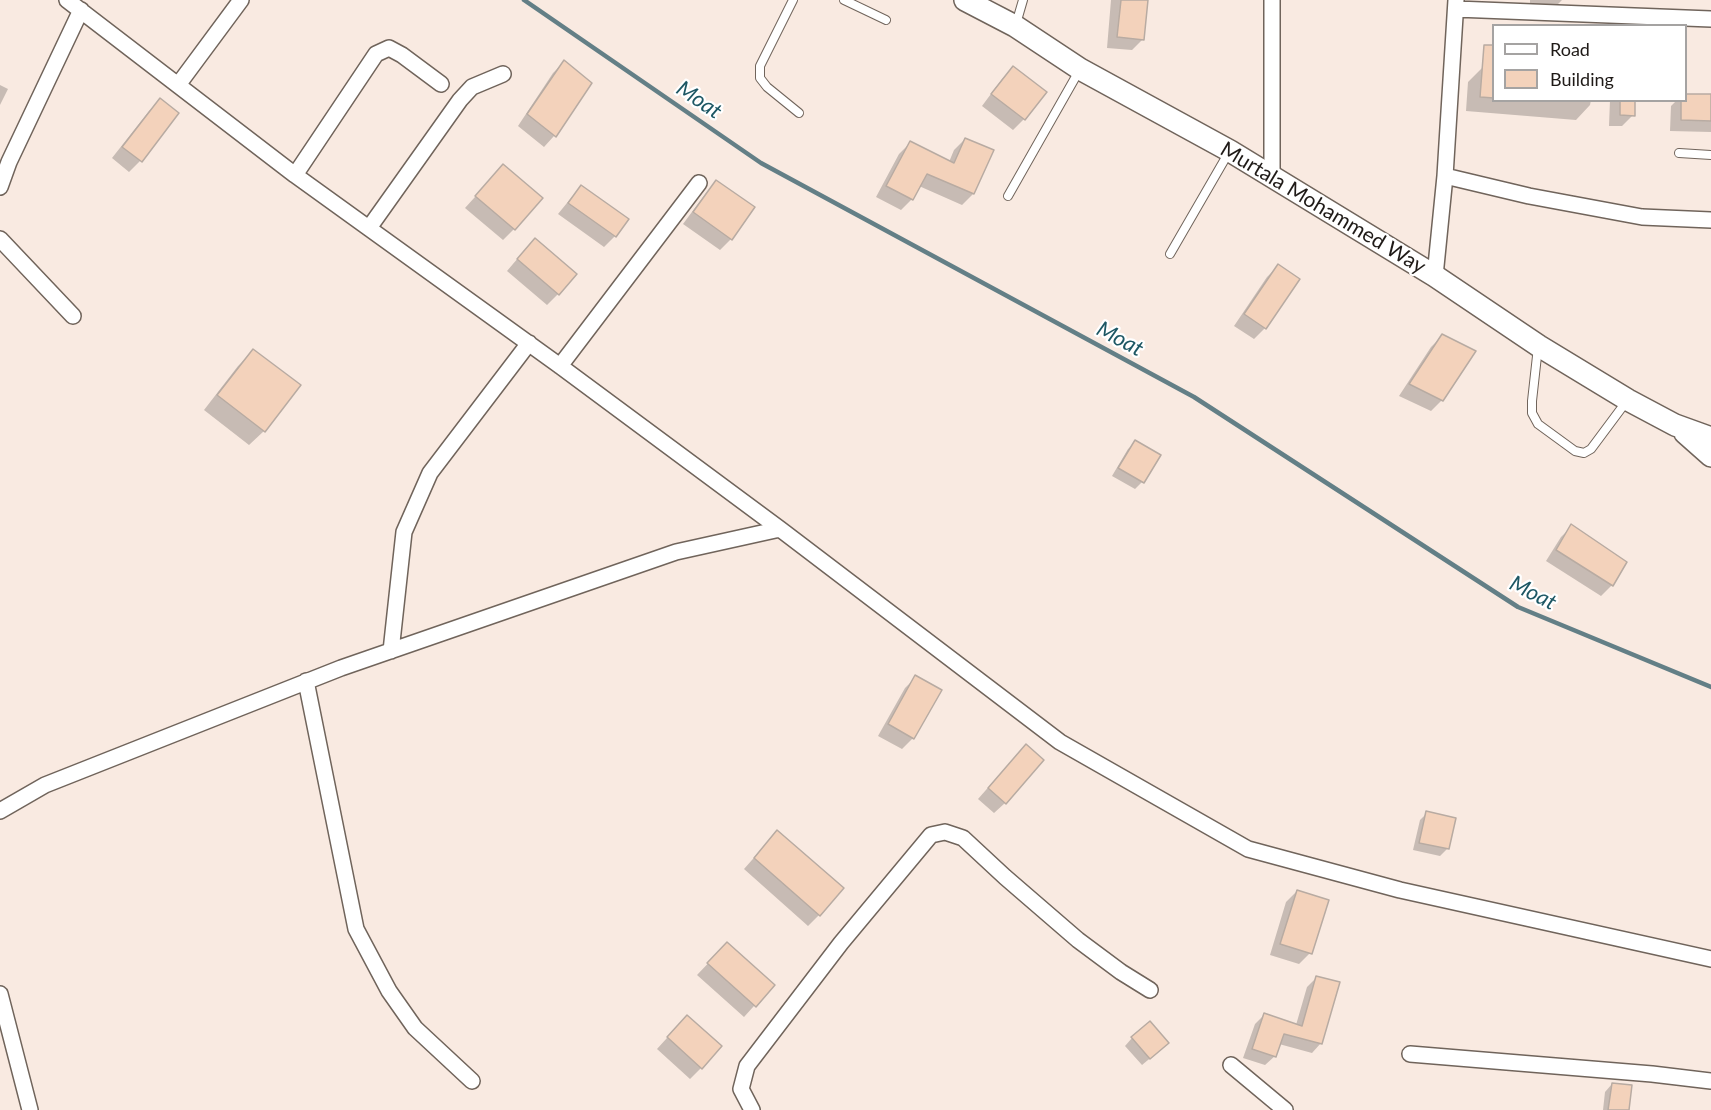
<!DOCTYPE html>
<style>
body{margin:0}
#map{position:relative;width:1711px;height:1110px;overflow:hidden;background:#f9eae1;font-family:Lato,sans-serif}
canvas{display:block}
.legend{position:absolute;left:1492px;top:24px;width:195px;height:78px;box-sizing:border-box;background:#fff;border:2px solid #a5a3a2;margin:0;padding:8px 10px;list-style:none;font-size:18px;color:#1f1a17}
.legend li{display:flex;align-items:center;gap:12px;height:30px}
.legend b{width:30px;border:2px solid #a5a3a2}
</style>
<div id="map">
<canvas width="1711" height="1110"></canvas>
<ul class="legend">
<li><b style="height:8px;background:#fff"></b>Road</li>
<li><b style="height:16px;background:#f3d2bb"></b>Building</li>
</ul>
</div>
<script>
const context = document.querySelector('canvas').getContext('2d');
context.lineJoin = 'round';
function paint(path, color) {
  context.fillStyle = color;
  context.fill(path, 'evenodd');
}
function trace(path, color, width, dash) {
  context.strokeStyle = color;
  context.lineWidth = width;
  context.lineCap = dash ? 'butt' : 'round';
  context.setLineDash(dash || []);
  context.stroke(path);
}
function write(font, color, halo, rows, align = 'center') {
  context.font = font + ' Lato,sans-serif';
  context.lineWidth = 4.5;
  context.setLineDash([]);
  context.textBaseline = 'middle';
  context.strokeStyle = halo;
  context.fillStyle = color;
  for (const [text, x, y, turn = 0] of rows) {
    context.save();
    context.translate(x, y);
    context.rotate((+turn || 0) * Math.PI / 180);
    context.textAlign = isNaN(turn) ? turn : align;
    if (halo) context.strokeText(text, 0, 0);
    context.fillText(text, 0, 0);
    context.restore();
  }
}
paint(new Path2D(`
 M 1111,0 L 1147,0 L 1143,39 L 1132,50 L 1107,48 Z
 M 1530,0 L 1562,0 L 1555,7 L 1530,6 Z
 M 564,62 L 590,83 L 554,136 L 544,147 L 518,126 L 553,73 Z
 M 1483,67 L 1494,68 L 1494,100 L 1591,100 L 1590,105 L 1576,120 L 1466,111 L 1468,82 Z
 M 1013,68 L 1024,119 L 1013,130 L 982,106 L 1002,79 Z
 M 0,85 L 8,89 L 0,105 Z
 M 1686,95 L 1711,96 L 1711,132 L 1670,131 L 1671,106 L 1677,100 L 1686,100 Z
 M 160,100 L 140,161 L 129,172 L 112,158 L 149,111 Z
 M 1610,100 L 1634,100 L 1633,115 L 1622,126 L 1609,126 Z
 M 965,139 L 992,151 L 973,194 L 962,205 L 919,186 L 912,199 L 901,210 L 876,197 L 899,154 L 910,143 L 949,162 L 954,150 Z
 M 503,166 L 514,229 L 503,240 L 465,208 Z
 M 717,182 L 731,239 L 720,250 L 683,224 L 706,193 Z
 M 582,187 L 615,236 L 604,247 L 558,214 L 571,198 Z
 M 524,251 L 558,294 L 547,305 L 507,271 Z
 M 1278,266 L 1298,279 L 1265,328 L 1254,339 L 1234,326 L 1267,277 Z
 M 1442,336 L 1442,400 L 1431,411 L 1399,396 L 1431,347 Z
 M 253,351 L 264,431 L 249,445 L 204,410 L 238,366 Z
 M 1136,442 L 1142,482 L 1135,489 L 1112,476 L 1128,449 Z
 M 1572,526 L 1612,585 L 1601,596 L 1546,561 L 1561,537 Z
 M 916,677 L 913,738 L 902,749 L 878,736 L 905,688 Z
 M 1015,757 L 1005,803 L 994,813 L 978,799 Z
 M 1427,813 L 1447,849 L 1440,856 L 1413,850 L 1420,820 Z
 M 767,843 L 819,915 L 808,926 L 744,869 Z
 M 1297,891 L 1310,953 L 1299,964 L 1270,955 L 1286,902 Z
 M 716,955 L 773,985 L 744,1017 L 697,975 Z
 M 1317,977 L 1321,1043 L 1312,1053 L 1279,1044 L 1275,1056 L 1265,1065 L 1243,1058 L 1255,1024 L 1265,1014 L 1296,1025 L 1307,987 Z
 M 676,1028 L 701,1068 L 690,1079 L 657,1049 Z
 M 1132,1038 L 1160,1050 L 1142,1065 L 1125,1046 Z
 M 1612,1084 L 1627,1110 L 1603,1110 L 1605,1092 Z`), '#0003');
trace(new Path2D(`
 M 524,0 L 761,163 L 1194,397 L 1518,607 L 1711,687`), '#637f86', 4.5);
const building = new Path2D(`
 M 1121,0 L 1148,0 L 1144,40 L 1117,37 Z
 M 1484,45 L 1494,45 L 1494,98 L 1480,97 Z
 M 564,60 L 592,83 L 556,137 L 527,114 Z
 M 1013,66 L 1047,92 L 1025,120 L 991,94 Z
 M 1686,94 L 1711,94 L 1711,121 L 1681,120 L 1681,100 L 1686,100 Z
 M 160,98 L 179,113 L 142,162 L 122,147 Z
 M 1620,100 L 1635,100 L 1635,116 L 1620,115 Z
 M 965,138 L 994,150 L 974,194 L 927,174 L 913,200 L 886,186 L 910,141 L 954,163 Z
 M 503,164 L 543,198 L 515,230 L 475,196 Z
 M 716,180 L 755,207 L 732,240 L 693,212 Z
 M 581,185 L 629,219 L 616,237 L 568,203 Z
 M 535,238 L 577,274 L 559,295 L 517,259 Z
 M 1278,264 L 1300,279 L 1266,329 L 1244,314 Z
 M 1442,334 L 1476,351 L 1443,401 L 1409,384 Z
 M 253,349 L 301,385 L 265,432 L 217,395 Z
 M 1135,440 L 1161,455 L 1144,483 L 1118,468 Z
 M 1571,524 L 1627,562 L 1613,586 L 1556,550 Z
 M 915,675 L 942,690 L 914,739 L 888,724 Z
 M 1026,744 L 1044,760 L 1006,804 L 988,788 Z
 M 1426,811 L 1456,818 L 1449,849 L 1419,843 Z
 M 777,830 L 844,888 L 820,916 L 754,858 Z
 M 1297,890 L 1329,900 L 1312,954 L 1280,944 Z
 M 727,942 L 775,985 L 756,1007 L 707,963 Z
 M 1316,976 L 1340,982 L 1322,1044 L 1284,1034 L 1276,1057 L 1252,1049 L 1264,1013 L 1302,1026 Z
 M 687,1015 L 722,1046 L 702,1069 L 667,1037 Z
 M 1150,1021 L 1169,1043 L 1150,1059 L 1131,1037 Z
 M 1612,1083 L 1632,1085 L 1629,1110 L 1608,1110 Z`);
paint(building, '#f3d2bb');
trace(building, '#b8aba2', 1.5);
const lane = new Path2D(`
 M 793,0 L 760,66 L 760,78 L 767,87 L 799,113
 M 844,0 L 886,20
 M 1016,24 L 1023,0
 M 1679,153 L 1711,155
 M 1008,196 L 1079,71
 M 1170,254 L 1229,152
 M 1538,347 L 1532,401 L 1532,413 L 1538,424 L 1575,451 L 1584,453 L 1591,449 L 1626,402`);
const street = new Path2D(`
 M 67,0 L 295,175 L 560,366 L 780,529 L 1060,742 L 1248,849 L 1400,890 L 1711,959
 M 1456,9 L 1711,19
 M 178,85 L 241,0
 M 295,175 L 376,54 L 389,48 L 402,55 L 441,84
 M 1445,176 L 1529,196 L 1642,217 L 1711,220
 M 1272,177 L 1272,0
 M 0,187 L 9,162 L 81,10
 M 369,228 L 460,100 L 472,87 L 503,74
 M 0,239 L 73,316
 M 1435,276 L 1445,176 L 1456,0
 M 560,366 L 699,183
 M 391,651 L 404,532 L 430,473 L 529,343
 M 306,681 L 356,929 L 389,991 L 415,1028 L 472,1081
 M 0,811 L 45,785 L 341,668 L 676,552 L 780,529
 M 0,994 L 30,1110
 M 1410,1054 L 1652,1074 L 1711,1081
 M 1231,1065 L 1285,1110
 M 752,1110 L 741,1089 L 747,1066 L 841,943 L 931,835 L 945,832 L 963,838 L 1005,877 L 1078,940 L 1121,972 L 1150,990`);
const secondary = new Path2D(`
 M 965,0 L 1015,26 L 1080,69 L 1230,151 L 1435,276 L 1539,346 L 1628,400 L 1675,425 L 1711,438
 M 1685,433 L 1711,456`);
trace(lane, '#70645b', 10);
trace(street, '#70645b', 18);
trace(secondary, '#70645b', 24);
trace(lane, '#fff', 8);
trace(street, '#fff', 15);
trace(secondary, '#fff', 21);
write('21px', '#1f1a17', '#fff', [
 ["Murtala Mohammed Way",1323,208,31]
]);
write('italic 22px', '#1d5764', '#fff', [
 ["Moat",699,100,34],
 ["Moat",1120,339,28],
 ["Moat",1533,593,27]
]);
</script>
